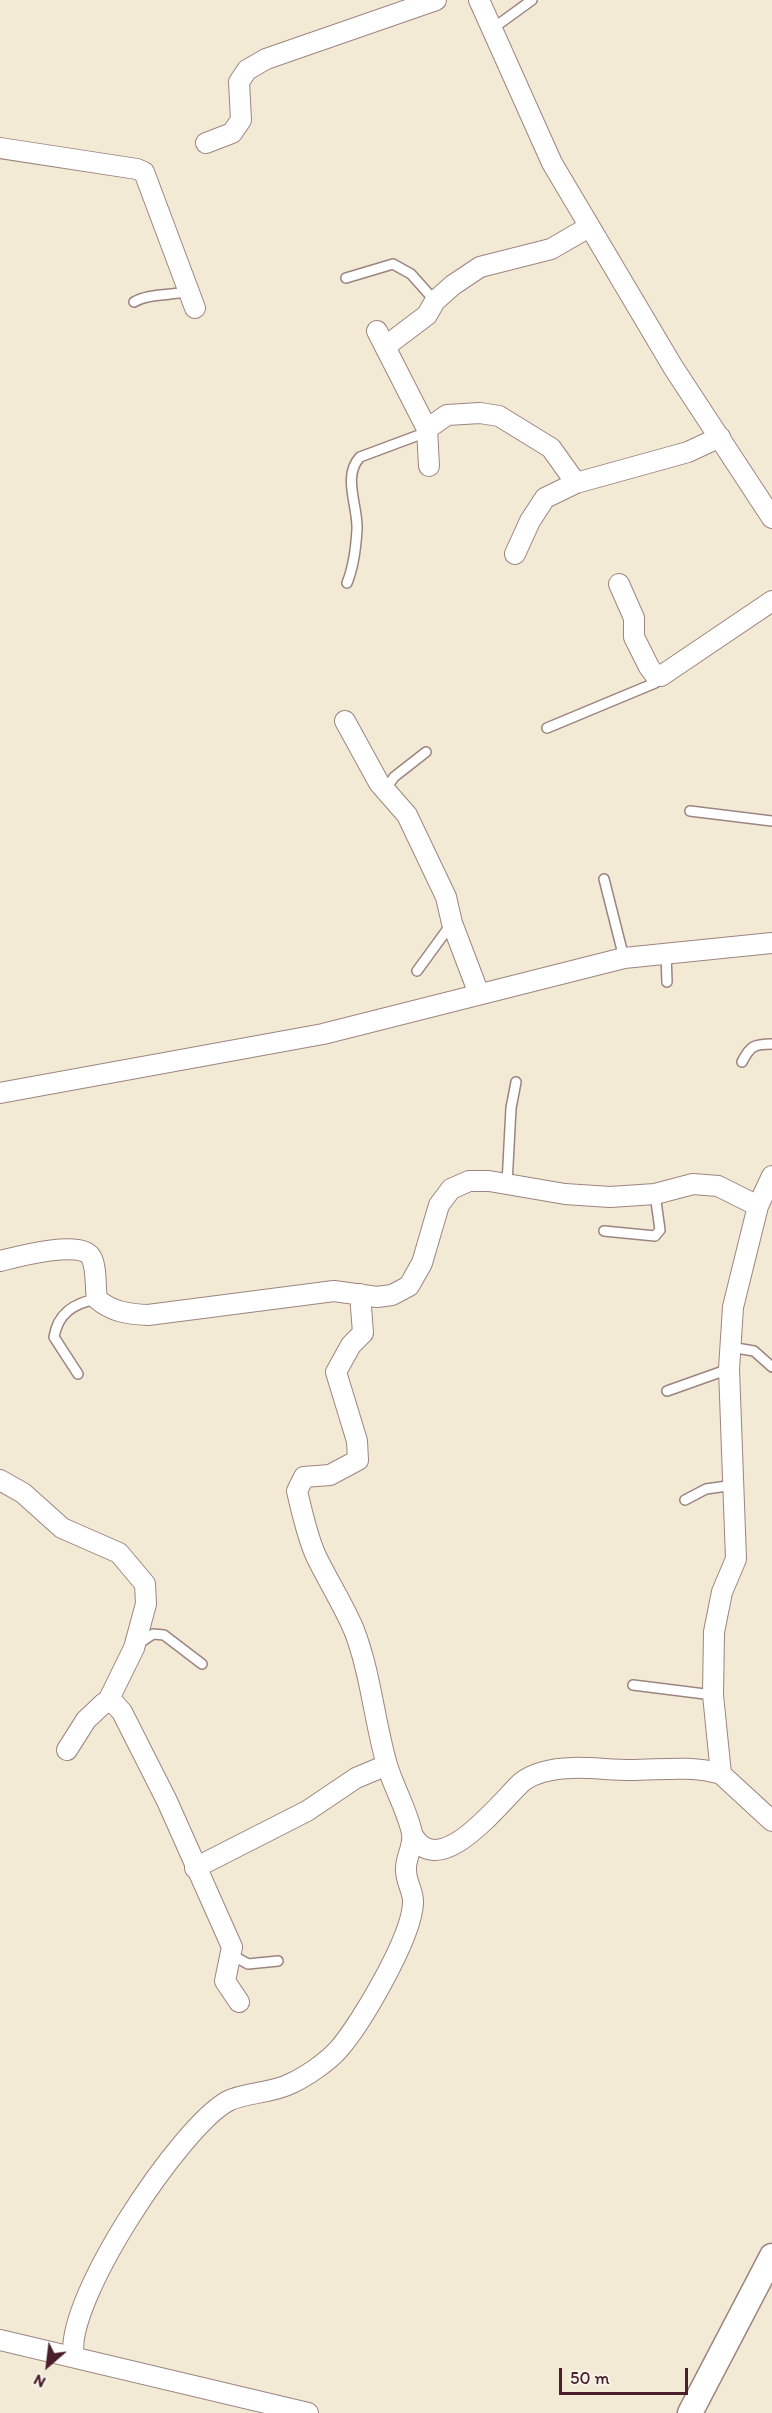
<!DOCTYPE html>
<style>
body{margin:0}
#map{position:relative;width:772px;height:2413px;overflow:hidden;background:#f2ead4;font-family:Itim,sans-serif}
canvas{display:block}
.north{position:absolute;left:18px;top:2335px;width:60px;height:60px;-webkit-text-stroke:4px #f7f3e8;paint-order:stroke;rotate:208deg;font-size:16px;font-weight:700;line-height:24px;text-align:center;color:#4a1f2b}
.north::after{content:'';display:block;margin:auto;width:21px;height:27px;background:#4a1f2b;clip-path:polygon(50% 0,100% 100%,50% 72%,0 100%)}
.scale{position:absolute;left:559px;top:2368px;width:129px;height:27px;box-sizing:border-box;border:3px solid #4a1f2b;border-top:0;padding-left:8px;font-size:18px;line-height:21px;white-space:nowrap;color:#4a1f2b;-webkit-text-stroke:4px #f7f3e8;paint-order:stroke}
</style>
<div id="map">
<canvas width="772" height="2413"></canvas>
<div class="north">N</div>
<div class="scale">50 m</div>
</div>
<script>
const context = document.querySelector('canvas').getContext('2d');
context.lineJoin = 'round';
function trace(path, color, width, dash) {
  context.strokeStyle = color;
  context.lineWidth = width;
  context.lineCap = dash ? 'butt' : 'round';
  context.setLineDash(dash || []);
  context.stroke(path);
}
const service = new Path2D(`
 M 492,29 L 532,0
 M 346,278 L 393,264 L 411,274 L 435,301
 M 134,302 C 149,293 171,296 189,291
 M 347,583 C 354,566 356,547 357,529 C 358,506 342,476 360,457 L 427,432
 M 547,728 L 655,683 L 661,676
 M 386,789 L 394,777 L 426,752
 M 690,811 L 772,821
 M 604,879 L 624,958
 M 666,953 L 667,982
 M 417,971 L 452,923
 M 742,1062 C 750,1046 754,1044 772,1044
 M 507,1184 L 511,1108 L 516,1082
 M 604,1231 L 655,1236 L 660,1230 L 655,1194
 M 730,1347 L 754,1351 L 772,1367
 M 78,1374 L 54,1337 C 58,1313 74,1303 97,1299
 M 667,1391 L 729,1369
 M 685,1500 L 706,1489 L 734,1485
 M 138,1644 L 153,1634 L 164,1635 L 202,1664
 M 633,1685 L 713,1695
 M 232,1955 L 248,1964 L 278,1961`);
const minor = new Path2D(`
 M 479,0 L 552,163 L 673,367 L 772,518
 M 206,143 L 232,133 L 241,120 L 239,82 L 247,70 L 266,59 L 436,0
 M 0,148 L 137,169 L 144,172 L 195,308
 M 377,331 L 427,429 L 429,466
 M 386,346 L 427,315 L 435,301 L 453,285 L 480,267 L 551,249 L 589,227
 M 427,429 L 447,415 L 480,413 L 499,416 L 551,448 L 576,483
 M 515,554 L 530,521 L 545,498 L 576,483 L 688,452 L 720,437
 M 619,584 L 634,618 L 634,637 L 649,667 L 655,675 L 661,676 L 772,601
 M 345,721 L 379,783 L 407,815 L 446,897 L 452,923 L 479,994
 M 0,1093 L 323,1034 L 624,958 L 772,943
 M 772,1176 L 758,1206 L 733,1307 L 729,1369 L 736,1559 L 722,1592 L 714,1632 L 713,1695 L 721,1774 L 772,1821
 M 0,1261 C 16,1257 82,1239 91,1257 C 97,1267 95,1287 97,1299 C 112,1312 128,1314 148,1315 L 334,1291 L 377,1297 L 392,1295 L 409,1286 L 422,1263 L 439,1205 L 451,1189 L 469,1181 L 489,1181 L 565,1194 L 610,1197 L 655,1194 L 693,1184 L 718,1186 L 758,1206
 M 0,1480 L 23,1493 L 62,1528 L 119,1553 L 145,1584 L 146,1604 L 134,1648 L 108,1701
 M 67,1750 L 86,1720 L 104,1703 L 114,1703 L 122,1712 L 167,1801 L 232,1947 L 225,1981 L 239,2002
 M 412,1834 C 439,1884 500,1802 522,1782 C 527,1778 536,1774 543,1772 C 570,1764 602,1770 630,1770 C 662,1770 690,1765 721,1774
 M 195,1868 L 307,1811 L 356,1778 L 387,1765
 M 0,2340 L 308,2413
 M 74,2356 C 63,2303 180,2127 228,2101 C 245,2092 271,2094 292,2083 C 307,2076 327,2062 338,2050 C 361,2024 412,1937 413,1903 C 414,1892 405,1881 406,1868 C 406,1856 414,1847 412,1833 C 407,1810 394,1788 387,1765 C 374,1720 371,1674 354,1630 C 343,1604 328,1581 316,1556 C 307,1536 302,1512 297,1491 L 304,1477 L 330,1475 L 358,1460 L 357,1441 L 336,1372 L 351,1345 L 363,1333 L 360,1294`);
const tertiary = new Path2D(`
 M 690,2413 L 772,2256`);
trace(service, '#9e8480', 12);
trace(minor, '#9e8480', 22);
trace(tertiary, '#9e8480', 27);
trace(service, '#fff', 9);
trace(minor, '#fff', 20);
trace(tertiary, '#fff', 24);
</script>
